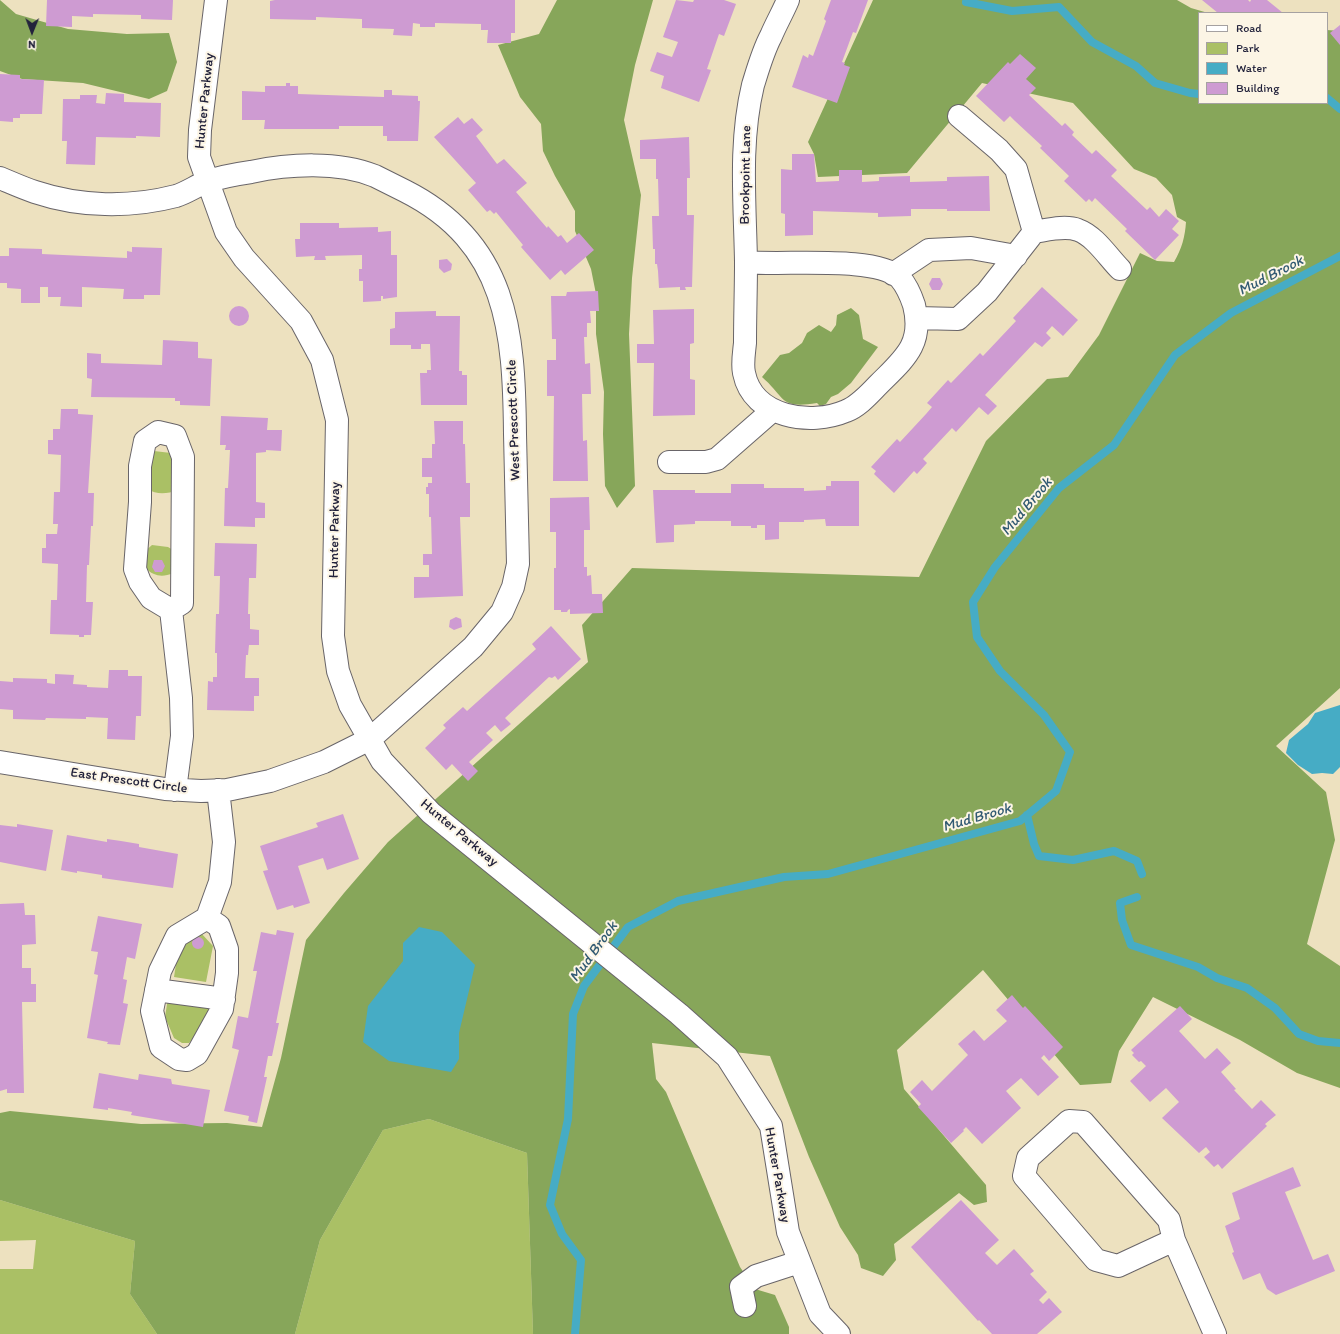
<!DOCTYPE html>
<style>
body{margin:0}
#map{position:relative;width:1340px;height:1334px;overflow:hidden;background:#ede1bf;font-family:Itim,sans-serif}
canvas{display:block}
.legend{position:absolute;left:1198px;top:12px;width:130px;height:92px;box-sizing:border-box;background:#fcf5e5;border:1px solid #a5a1a1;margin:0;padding:5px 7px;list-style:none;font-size:12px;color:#22223b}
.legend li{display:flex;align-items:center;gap:8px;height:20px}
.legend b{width:20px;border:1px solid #a5a1a1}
.north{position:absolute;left:12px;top:12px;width:40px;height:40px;-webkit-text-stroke:3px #fcf5e5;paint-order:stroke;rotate:181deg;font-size:11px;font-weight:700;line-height:16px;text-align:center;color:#22223b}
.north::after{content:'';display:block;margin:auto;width:14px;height:18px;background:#22223b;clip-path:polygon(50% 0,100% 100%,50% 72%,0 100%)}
</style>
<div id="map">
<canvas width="1340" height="1334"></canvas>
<ul class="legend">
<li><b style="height:5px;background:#fff"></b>Road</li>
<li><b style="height:11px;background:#aac065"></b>Park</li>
<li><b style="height:11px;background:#46acc5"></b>Water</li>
<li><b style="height:11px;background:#ce9bd2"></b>Building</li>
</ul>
<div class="north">N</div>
</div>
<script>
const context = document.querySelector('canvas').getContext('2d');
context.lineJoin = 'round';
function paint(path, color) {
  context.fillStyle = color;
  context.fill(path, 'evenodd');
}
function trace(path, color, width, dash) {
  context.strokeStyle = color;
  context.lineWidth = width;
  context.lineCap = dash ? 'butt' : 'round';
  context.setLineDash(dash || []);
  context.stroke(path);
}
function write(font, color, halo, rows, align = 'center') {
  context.font = font + ' Itim,sans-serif';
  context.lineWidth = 4;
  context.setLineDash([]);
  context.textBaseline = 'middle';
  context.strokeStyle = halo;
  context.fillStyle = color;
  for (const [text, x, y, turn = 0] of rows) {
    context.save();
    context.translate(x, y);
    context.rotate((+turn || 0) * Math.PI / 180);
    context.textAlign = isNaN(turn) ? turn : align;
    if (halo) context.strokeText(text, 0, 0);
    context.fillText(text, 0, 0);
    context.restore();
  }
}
paint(new Path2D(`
 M 154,451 L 171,453 L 177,490 C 168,494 156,495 148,489 L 149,455 Z
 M 152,545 L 168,547 L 173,550 L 173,573 C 162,578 154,576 145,568 L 143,553 Z
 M 201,933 L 213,946 L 206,982 L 174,977 L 179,944 Z
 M 168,998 L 211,1007 L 196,1035 L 189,1043 L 182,1043 L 174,1038 L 165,1017 Z
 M 429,1119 L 527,1153 L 533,1334 L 295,1334 L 320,1240 L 383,1130 Z
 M 0,1200 L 135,1241 L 130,1294 L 157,1334 L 0,1334 L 0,1269 L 33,1269 L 36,1240 L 0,1241 Z`), '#aac065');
paint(new Path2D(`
 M 0,0 L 16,14 L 68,29 L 127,34 L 169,33 L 177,62 L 167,91 L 149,99 L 83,83 L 22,79 L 0,71 Z
 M 557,0 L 653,0 L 635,65 L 624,120 L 641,195 L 632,278 L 629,334 L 635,486 L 617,508 L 605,486 L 603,434 L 604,392 L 596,334 L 596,294 L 591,269 L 575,231 L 575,211 L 555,176 L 543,151 L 541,124 L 520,97 L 498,45 L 539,34 Z
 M 873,0 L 1177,0 L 1191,8 L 1208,13 L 1199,13 L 1199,103 L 1327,103 L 1327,30 L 1340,31 L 1340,688 L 1276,746 L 1326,792 L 1335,840 L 1307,944 L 1340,966 L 1340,1088 L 1297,1073 L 1240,1040 L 1153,997 L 1119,1051 L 1111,1083 L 1080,1085 L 983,970 L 897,1050 L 904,1089 L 986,1185 L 987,1202 L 974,1205 L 959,1193 L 894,1244 L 896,1260 L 883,1276 L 861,1268 L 858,1255 L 840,1227 L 809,1157 L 770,1056 L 652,1043 L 656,1079 L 666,1092 L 740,1267 L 755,1289 L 775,1295 L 789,1327 L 789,1334 L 533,1334 L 527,1153 L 429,1119 L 383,1130 L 320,1240 L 295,1334 L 157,1334 L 130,1294 L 135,1241 L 0,1200 L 0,1113 L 10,1111 L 141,1124 L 227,1123 L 262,1127 L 281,1058 L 306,940 L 344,893 L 388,842 L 588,662 L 582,625 L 632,568 L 919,577 L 986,441 L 1047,379 L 1068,377 L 1099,335 L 1140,253 L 1157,261 L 1174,262 C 1182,248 1185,237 1186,222 L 1177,217 L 1172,195 L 1156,178 L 1134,169 L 1073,103 L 982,83 L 907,173 L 818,177 L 814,154 L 808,142 Z
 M 851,308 L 859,315 L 863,339 L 878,347 L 851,383 L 838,394 L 831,397 L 826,404 L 820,406 L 817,403 C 779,409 786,398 762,377 L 780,355 L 789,353 L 802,343 L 807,333 L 819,325 L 831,332 L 836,325 L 837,315 Z`), '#87a65a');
paint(new Path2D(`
 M 1340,705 L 1340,767 L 1333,774 L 1322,773 L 1312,774 L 1298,765 L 1286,753 L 1289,740 L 1308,724 L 1315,713 Z
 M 419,927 L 442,932 L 475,965 L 459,1033 L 459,1059 L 451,1072 L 389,1061 L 363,1042 L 368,1006 L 403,961 L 403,943 Z`), '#46acc5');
trace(new Path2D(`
 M 966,2 L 1012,11 L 1059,7 L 1092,42 L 1136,66 L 1155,83 L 1190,93 L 1199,94
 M 1327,98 L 1340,109
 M 1027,815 L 1034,844 L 1039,856 L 1073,860 L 1114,851 L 1137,861 L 1142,874
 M 1137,897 L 1120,903 L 1122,920 L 1131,945 L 1198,967 L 1217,978 L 1247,988 L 1275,1008 L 1299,1034 L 1318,1041 L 1340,1043
 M 575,1334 L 581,1260 L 562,1234 L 550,1205 L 568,1119 L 573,1014 L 584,986 L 628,927 L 678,901 L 784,877 L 828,874 L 1020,821 L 1056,791 L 1070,752 L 1044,715 L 1000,671 L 977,637 L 973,602 L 995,567 L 1059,488 L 1114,445 L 1175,355 L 1231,313 L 1340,256`), '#46acc5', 8);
paint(new Path2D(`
 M 47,0 L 173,0 L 172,20 L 141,19 L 141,15 L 93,14 L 93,17 L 72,16 L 72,27 L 46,26 Z
 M 275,0 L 515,0 L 515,33 L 511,33 L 511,43 L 487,43 L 488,30 L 481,30 L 481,24 L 435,23 L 435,27 L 420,27 L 420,24 L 413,23 L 412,36 L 393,35 L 394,29 L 362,28 L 362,19 L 316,17 L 316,20 L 270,19 L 270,1 Z
 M 676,0 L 693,2 L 694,0 L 724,0 L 736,4 L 724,36 L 719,34 L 707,69 L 711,70 L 699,102 L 661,88 L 664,76 L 650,71 L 657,52 L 672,57 L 678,42 L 663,37 Z
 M 831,0 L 868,0 L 856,33 L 853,32 L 842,62 L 845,63 L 844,65 L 850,67 L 837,103 L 792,87 L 803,55 L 808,58 L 809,54 L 813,56 L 826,21 L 824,19 Z
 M 1202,0 L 1248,0 L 1250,2 L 1251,0 L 1267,0 L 1283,13 L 1218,13 Z
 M 1340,25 L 1340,45 L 1330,33 Z
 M 1020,54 L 1036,68 L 1026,79 L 1036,88 L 1029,95 L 1062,126 L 1065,123 L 1074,132 L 1072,135 L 1092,154 L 1096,150 L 1117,170 L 1111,176 L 1147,210 L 1150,207 L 1159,217 L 1166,209 L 1179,221 L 1172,229 L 1179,235 L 1155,260 L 1125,231 L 1127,229 L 1095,198 L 1092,202 L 1089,199 L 1086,202 L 1064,181 L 1069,176 L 1040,148 L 1042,146 L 1015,121 L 1010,116 L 1004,122 L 976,96 L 1008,62 L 1010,64 Z
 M 0,74 L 20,75 L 20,79 L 44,80 L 42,114 L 20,114 L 20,118 L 13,118 L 13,122 L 0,121 Z
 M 286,83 L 290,83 L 290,86 L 298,86 L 298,94 L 384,97 L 384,90 L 392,90 L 392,95 L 418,96 L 418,101 L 420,101 L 418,141 L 387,141 L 387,136 L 383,136 L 383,126 L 339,126 L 339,129 L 264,129 L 265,120 L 242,120 L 242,91 L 265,92 L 265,86 L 286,86 Z
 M 106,93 L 124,94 L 124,102 L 161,103 L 160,137 L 136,136 L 136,138 L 96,137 L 95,165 L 66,164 L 67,141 L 62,141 L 63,99 L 80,99 L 80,95 L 97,95 L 96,103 L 105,104 Z
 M 458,117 L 464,124 L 472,118 L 483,130 L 476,136 L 497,164 L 504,159 L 527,183 L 516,192 L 547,228 L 548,226 L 558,237 L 561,235 L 567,243 L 579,233 L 594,250 L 565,275 L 561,270 L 550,280 L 521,247 L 523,245 L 496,212 L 494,214 L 490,210 L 487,212 L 468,190 L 476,183 L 434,137 Z
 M 689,137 L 690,178 L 687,178 L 687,215 L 694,215 L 692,287 L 685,287 L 686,290 L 680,290 L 680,287 L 659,288 L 658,271 L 657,264 L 655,264 L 655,249 L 653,249 L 652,216 L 659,216 L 658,179 L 656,179 L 656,159 L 640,159 L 640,140 Z
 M 792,154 L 814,154 L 816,182 L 839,181 L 839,170 L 862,170 L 862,182 L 879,181 L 879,177 L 910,176 L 910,182 L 947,181 L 947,177 L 989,176 L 990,211 L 947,211 L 947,209 L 911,209 L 911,216 L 878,217 L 878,213 L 813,211 L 813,235 L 785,236 L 785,214 L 781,213 L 781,169 L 792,170 Z
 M 300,223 L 339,223 L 339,228 L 378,227 L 378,232 L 391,231 L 391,255 L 397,255 L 397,297 L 383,299 L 383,296 L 381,296 L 381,301 L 363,302 L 363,281 L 359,281 L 359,269 L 362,269 L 362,255 L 325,256 L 326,260 L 314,260 L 315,256 L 296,257 L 295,239 L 300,239 Z
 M 132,247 L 162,248 L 160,295 L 144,295 L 144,299 L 123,299 L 124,289 L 82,287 L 82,307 L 60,306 L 61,297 L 48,297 L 48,287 L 40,287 L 40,303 L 21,303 L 21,289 L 7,288 L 7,283 L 0,283 L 0,256 L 9,256 L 9,248 L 42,249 L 42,254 L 127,258 L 127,251 L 132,252 Z
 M 447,259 L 452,264 L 451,270 L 444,273 L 439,268 L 439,260 Z
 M 932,278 L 940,278 L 943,284 L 940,290 L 932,290 L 929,284 Z
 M 1042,287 L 1078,320 L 1063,336 L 1052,326 L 1046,333 L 1051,338 L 1042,347 L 1035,342 L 985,395 L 997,406 L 988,415 L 979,407 L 956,432 L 952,428 L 923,459 L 927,463 L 917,474 L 914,471 L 894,493 L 874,474 L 876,471 L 871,467 L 897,439 L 900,442 L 926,414 L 932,407 L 927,403 L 948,380 L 951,383 L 980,353 L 983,356 L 1016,321 L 1013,318 Z
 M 598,291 L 599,311 L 590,311 L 591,323 L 587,323 L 587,337 L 584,337 L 585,364 L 590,363 L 591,394 L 582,394 L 583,441 L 587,440 L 588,481 L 553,481 L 554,396 L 547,396 L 547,360 L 556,360 L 556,339 L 552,339 L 551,296 L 566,296 L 567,292 Z
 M229 316a10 10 0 1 1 20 0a10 10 0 1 1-20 0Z
 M 694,309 L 694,343 L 690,344 L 690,379 L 695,380 L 695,415 L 653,416 L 654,363 L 637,363 L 637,344 L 654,344 L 653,310 Z
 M 436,311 L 436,316 L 460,316 L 459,371 L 462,371 L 462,375 L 467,375 L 467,405 L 421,405 L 420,373 L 427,373 L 427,370 L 431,370 L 430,344 L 421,344 L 421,349 L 411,349 L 411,345 L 390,345 L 390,329 L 395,328 L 395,312 Z
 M 163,340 L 198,342 L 198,358 L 212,359 L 210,406 L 180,405 L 180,401 L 175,401 L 175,398 L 91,397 L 92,379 L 87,378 L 87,353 L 101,354 L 101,363 L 162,365 Z
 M 61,409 L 78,409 L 78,414 L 93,415 L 88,493 L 94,493 L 93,526 L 91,526 L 89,565 L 87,565 L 86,602 L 93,602 L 91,635 L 84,635 L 84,637 L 79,637 L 79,635 L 50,634 L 51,600 L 57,600 L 58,564 L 42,563 L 42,548 L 46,548 L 46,534 L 57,534 L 58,524 L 53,524 L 54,492 L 60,492 L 61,455 L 48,454 L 48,440 L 53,440 L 53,429 L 60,429 Z
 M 221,416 L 268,418 L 267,430 L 282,430 L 281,451 L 266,450 L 266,452 L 256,453 L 256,502 L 265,503 L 265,518 L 255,518 L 255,527 L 224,526 L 225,488 L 228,488 L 230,450 L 225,450 L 226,445 L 220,445 Z
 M 434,421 L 463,421 L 463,444 L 465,444 L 466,483 L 470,483 L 470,517 L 460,517 L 463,596 L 414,598 L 414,577 L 429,577 L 429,565 L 423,565 L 423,554 L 432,554 L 431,517 L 429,517 L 429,494 L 426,494 L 426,487 L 428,487 L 428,483 L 432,483 L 432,477 L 422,477 L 422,458 L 432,458 L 432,444 L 435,444 Z
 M 831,481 L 859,481 L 859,526 L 826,526 L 825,519 L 804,520 L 804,522 L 779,522 L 779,539 L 765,540 L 765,525 L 757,525 L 757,528 L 751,528 L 751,526 L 731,526 L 731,521 L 695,521 L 695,524 L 674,525 L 674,542 L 656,543 L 653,490 L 695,490 L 695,493 L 731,493 L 731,484 L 764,484 L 764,488 L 804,488 L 804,491 L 826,490 L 826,486 L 831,486 Z
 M 589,497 L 590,530 L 584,530 L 584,567 L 587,567 L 587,576 L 591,575 L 592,594 L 602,594 L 603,613 L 570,614 L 570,609 L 568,610 L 567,612 L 561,612 L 561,610 L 554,610 L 554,568 L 556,568 L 556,532 L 550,532 L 550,498 Z
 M 215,543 L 257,544 L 256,578 L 249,578 L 248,614 L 250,614 L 250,629 L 259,630 L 259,645 L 249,645 L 248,655 L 246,655 L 245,678 L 259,678 L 259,696 L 254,696 L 254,711 L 207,710 L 208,681 L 213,682 L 213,677 L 217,677 L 217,653 L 215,653 L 216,614 L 219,614 L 220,576 L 214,576 Z
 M 154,560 L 162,560 L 165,566 L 162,572 L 155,572 L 152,567 Z
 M 456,617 L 461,619 L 462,627 L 454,630 L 449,627 L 450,620 Z
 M 551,626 L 581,659 L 558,680 L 555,676 L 552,678 L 549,677 L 505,718 L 511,724 L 501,732 L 495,725 L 486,733 L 493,740 L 469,762 L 478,771 L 468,781 L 452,764 L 446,770 L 425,748 L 446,728 L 443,725 L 463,707 L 467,711 L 536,649 L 532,644 Z
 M 109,670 L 128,670 L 128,676 L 142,676 L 141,716 L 136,716 L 135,740 L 107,739 L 108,718 L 86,717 L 86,719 L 46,718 L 45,720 L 13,719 L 13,710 L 0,709 L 0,681 L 13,682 L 13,678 L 47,679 L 47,683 L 55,684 L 55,674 L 74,675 L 73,684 L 87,685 L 87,687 L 108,688 Z
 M 343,814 L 359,859 L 327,870 L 323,858 L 298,866 L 310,903 L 294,908 L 293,905 L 277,910 L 263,871 L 268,870 L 260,846 L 318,827 L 316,823 Z
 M 17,824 L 53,830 L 46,871 L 0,862 L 0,825 L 17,827 Z
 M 67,835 L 107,842 L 107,839 L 121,841 L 139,844 L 139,847 L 178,854 L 173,888 L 102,878 L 102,875 L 77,871 L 77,873 L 61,870 Z
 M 24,903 L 25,915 L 35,915 L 36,944 L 22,945 L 22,968 L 31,968 L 31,984 L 36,984 L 36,1002 L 22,1002 L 24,1093 L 7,1093 L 7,1089 L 0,1091 L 0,904 Z
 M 98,916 L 142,924 L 135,959 L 127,957 L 123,979 L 127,980 L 123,1003 L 128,1004 L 120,1045 L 107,1044 L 108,1042 L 87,1038 L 98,975 L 94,974 L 98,952 L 91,951 Z
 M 277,930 L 294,933 L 276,1023 L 279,1023 L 272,1056 L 268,1056 L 264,1077 L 267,1077 L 257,1123 L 248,1121 L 249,1116 L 224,1111 L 239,1050 L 232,1048 L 238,1016 L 248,1018 L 257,971 L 253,971 L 261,932 L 276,935 Z
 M192 943a6 6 0 1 1 12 0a6 6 0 1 1-12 0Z
 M 1012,995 L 1023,1008 L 1025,1006 L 1063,1047 L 1049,1061 L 1044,1055 L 1041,1058 L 1059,1077 L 1038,1096 L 1021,1078 L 1006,1091 L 1021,1108 L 982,1144 L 966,1127 L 963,1130 L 964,1131 L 951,1143 L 918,1107 L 921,1104 L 910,1092 L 922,1080 L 932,1091 L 968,1055 L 958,1044 L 974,1030 L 984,1041 L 1007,1021 L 996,1010 Z
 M 1180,1006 L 1192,1019 L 1179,1031 L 1205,1059 L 1217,1048 L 1231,1063 L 1221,1072 L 1236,1089 L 1234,1090 L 1252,1109 L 1261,1100 L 1276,1115 L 1265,1124 L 1267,1126 L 1222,1169 L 1218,1164 L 1214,1167 L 1204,1157 L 1210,1152 L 1206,1147 L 1199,1153 L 1162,1118 L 1179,1102 L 1166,1088 L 1150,1102 L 1130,1081 L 1146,1066 L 1141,1061 L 1139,1062 L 1132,1055 L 1134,1053 L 1131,1050 Z
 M 99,1073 L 138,1080 L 139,1074 L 171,1079 L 172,1084 L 210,1090 L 203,1127 L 131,1115 L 132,1112 L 108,1108 L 108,1110 L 93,1108 Z
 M 1293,1167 L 1301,1186 L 1285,1192 L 1313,1260 L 1328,1254 L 1335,1271 L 1276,1295 L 1267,1289 L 1260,1273 L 1243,1280 L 1232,1253 L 1234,1252 L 1225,1226 L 1240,1219 L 1232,1193 Z
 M 961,1200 L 999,1240 L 985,1253 L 997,1265 L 1014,1249 L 1034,1271 L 1030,1274 L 1047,1292 L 1039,1300 L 1043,1304 L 1049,1298 L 1062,1312 L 1037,1334 L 992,1334 L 979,1320 L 978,1321 L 911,1247 Z`), '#ce9bd2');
const minor = new Path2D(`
 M 216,0 L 200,130 L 199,157 L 226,232 L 244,258 L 301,321 L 322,360 L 337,420 L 333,636 L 338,671 L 350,705 L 382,761 L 431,813 L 679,1014 L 727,1057 L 771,1126 L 788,1232 L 820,1314 L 839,1334
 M 0,178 C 12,183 23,188 35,192 C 80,207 130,208 176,196 C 186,193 196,186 206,182 C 220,177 237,174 251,172 C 289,164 338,161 375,176 C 385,181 395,186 405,191 C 508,243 514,332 515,434 C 516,478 517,521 518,564 L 513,587 L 502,612 L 473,647 L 370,739 L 324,762 L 270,781 L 227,790 L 201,791 L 165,789 L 0,762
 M 1034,232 C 1047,230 1065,225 1078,230 C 1095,236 1108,257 1120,269
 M 746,262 C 782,266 875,255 900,278 C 906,285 911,296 914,305 C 924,344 904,359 879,384 C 869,394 859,406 846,411 C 811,426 753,418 744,373 C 742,364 744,353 745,343 C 745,316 746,289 746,262 Z
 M 746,262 C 745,203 739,143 753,85 C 758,69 763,51 771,36 C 776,24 783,12 788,0
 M 893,274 L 929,250 L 971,248 L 1016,256
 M 917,318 L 958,319 L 987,292 L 1034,232 L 1016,169 L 999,150 L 959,116
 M 669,462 L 706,462 L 717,459 L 773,410
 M 171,610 L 151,598 L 140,582 L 135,569 L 140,502 L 140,466 L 145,441 L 158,432 L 175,436 L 183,457 L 182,603 L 171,610 L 181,698 L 182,736 L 175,790
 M 207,918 L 219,926 L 227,949 L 227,973 L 222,1009 L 197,1054 L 187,1060 L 179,1059 L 161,1047 L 152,1011 L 160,971 L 177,936 L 207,918 L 220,882 L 224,842 L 218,790
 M 156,990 L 224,999
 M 1174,1240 L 1118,1266 L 1096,1260 L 1024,1176 L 1028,1158 L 1069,1121 L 1083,1122 L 1169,1220 L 1174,1240 L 1215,1334
 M 745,1306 L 741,1287 L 756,1276 L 799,1262`);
trace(minor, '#696569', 24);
trace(minor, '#fff', 22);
write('14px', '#22223b', '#fcf5e5', [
 ["Hunter Parkway",205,101,-84],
 ["Brookpoint Lane",746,175,-89],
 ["West Prescott Circle",514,420,-92],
 ["Hunter Parkway",335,530,-89],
 ["East Prescott Circle",129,781,8],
 ["Hunter Parkway",459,833,40],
 ["Hunter Parkway",777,1175,80]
]);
write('italic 15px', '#305972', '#fcf5e5', [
 ["Mud Brook",1271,276,-27],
 ["Mud Brook",1027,507,-50],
 ["Mud Brook",977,818,-16],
 ["Mud Brook",594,952,-54]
]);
</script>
